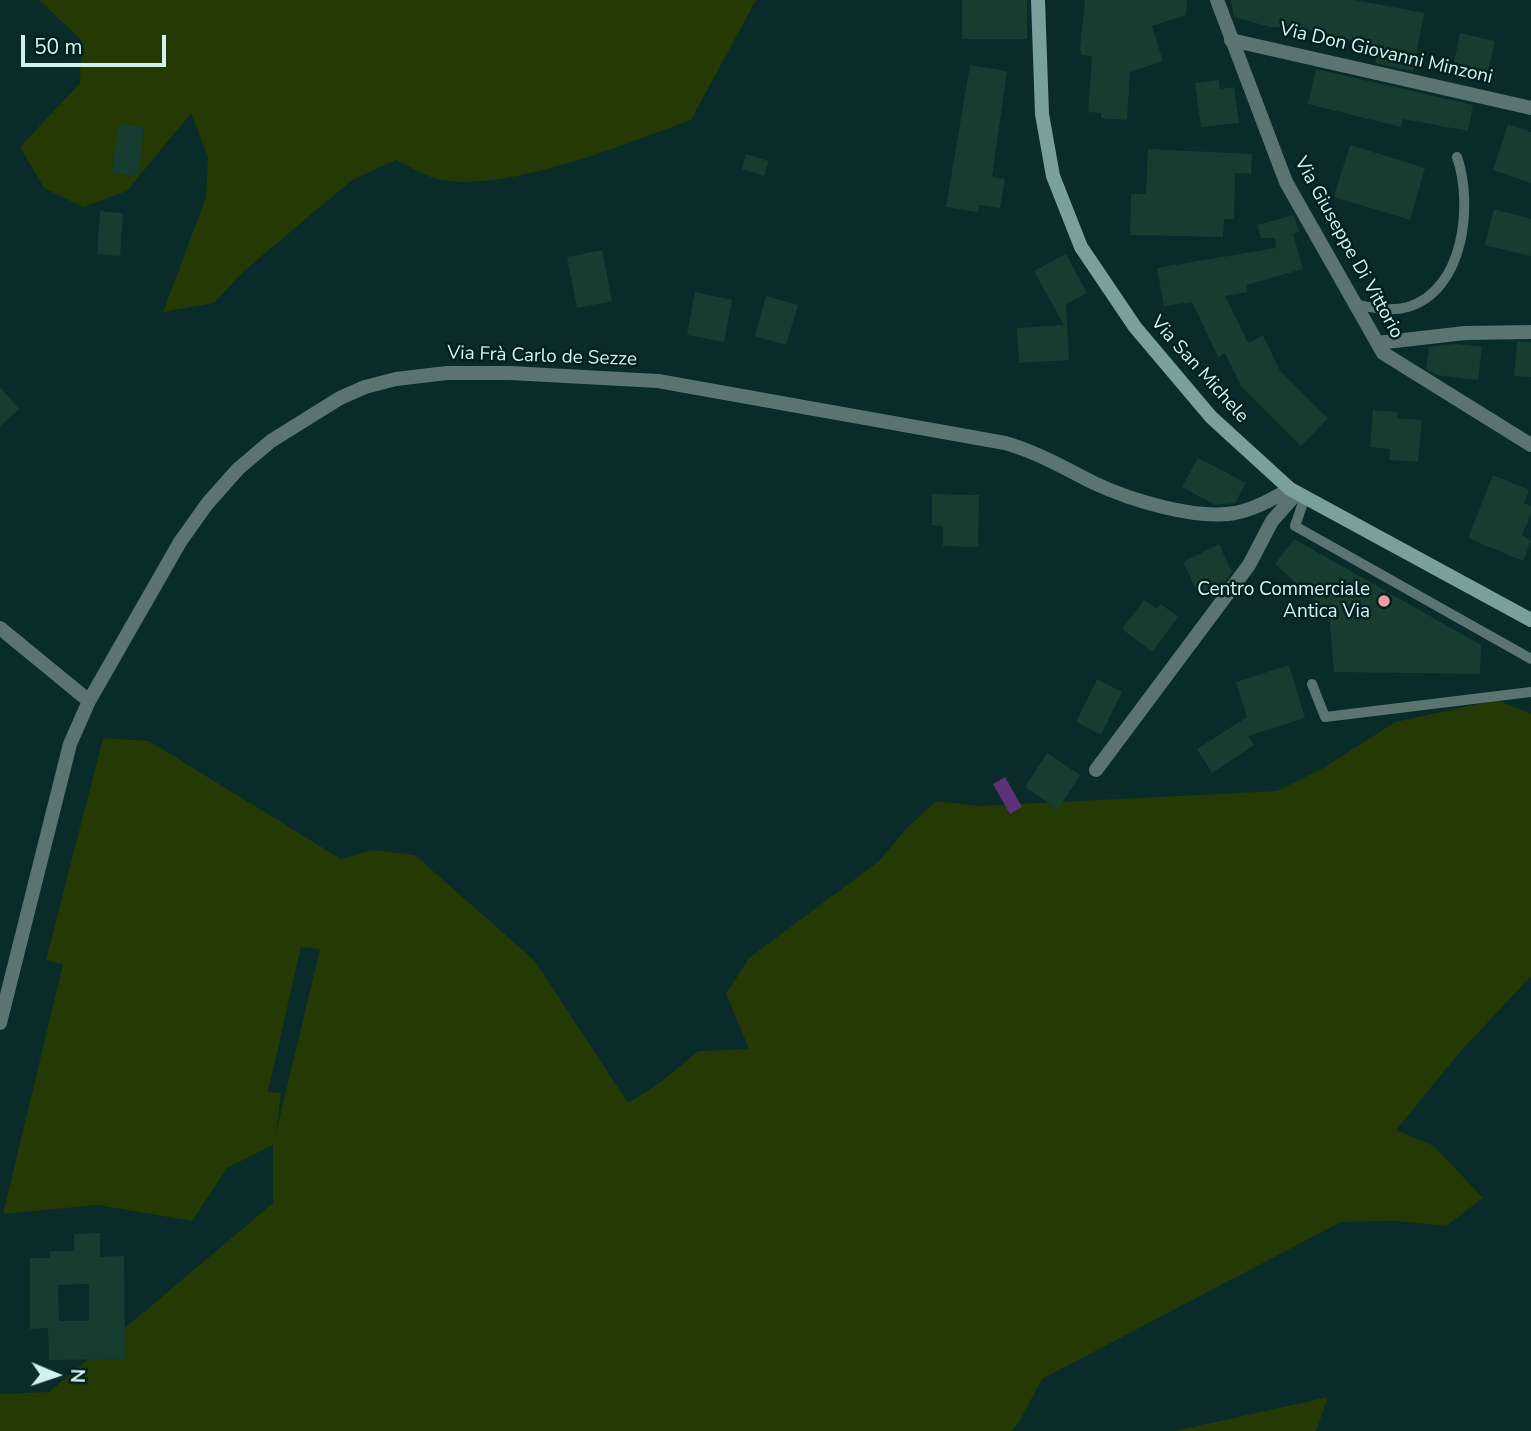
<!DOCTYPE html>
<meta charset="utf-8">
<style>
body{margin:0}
#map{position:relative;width:1531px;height:1431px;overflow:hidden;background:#092b29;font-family:"Nunito Sans",sans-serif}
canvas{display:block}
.north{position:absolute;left:21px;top:1340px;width:70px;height:70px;-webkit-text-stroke:5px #00211f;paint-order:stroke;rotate:92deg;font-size:19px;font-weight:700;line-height:28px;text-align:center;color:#d3f2ef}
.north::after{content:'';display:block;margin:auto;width:24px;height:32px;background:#d3f2ef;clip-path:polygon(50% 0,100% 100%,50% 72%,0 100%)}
.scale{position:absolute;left:21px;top:35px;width:145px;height:32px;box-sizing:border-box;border:4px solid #d3f2ef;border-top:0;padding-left:9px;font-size:21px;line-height:24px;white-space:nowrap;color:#d3f2ef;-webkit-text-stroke:5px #00211f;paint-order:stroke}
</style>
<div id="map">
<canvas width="1531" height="1431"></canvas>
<div class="north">N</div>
<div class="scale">50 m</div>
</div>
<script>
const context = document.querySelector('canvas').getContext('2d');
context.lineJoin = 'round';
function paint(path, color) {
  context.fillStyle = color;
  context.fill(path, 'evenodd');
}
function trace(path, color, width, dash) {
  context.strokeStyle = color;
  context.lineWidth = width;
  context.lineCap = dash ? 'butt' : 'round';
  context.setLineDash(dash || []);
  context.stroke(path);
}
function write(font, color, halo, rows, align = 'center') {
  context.font = font + ' "Nunito Sans",sans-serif';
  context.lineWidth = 5;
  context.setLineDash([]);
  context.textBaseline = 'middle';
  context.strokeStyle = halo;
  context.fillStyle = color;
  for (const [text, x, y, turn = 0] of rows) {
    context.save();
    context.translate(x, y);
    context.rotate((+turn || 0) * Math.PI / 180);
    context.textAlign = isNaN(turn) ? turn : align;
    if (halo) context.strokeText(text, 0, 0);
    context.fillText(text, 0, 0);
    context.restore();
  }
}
paint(new Path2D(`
 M 39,0 L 756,0 L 691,120 C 625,144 510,192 441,180 C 426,177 410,166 396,160 L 352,180 L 244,271 L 214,303 L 163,312 L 206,197 L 208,157 L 191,113 L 127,191 L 83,207 L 44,188 L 20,147 L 80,83 L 81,40 Z
 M 1497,700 L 1531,714 L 1531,976 L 1460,1052 L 1396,1130 L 1434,1146 L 1483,1198 L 1446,1226 L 1396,1221 L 1341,1222 L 1042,1379 L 1019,1422 L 1011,1431 L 0,1431 L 0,1394 L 49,1392 L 273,1203 L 273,1145 L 227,1168 L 192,1221 L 98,1205 L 3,1214 L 63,964 L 46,960 L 103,738 L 149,741 L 341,859 L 372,850 L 415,855 L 535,961 L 628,1103 L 661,1082 L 698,1051 L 749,1049 L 726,994 L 749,958 L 879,861 L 906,829 L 936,801 L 979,806 L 1277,791 L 1325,767 L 1395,722 ZM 301,947 L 320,949 L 276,1133 L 281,1093 L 268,1092 Z
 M 1328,1397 L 1316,1431 L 1175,1431 Z`), '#243904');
paint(new Path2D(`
 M 1005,777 L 1022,807 L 1010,814 L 993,784 Z`), '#5d3279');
paint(new Path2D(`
 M 962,0 L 1027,0 L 1027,39 L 962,39 Z
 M 1085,0 L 1187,0 L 1186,15 L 1152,26 L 1163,61 L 1130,72 L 1127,120 L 1101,118 L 1101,113 L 1088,112 L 1092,56 L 1082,55 L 1080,49 Z
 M 1231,0 L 1355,0 L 1424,13 L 1413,71 L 1375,63 L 1378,46 L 1304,29 L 1304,34 L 1284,35 L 1284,27 L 1270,27 L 1234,17 Z
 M 1460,33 L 1495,41 L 1487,75 L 1453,67 Z
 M 970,65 L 1007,71 L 992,177 L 1005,179 L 1000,208 L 979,205 L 978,212 L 946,207 Z
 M 1316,69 L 1473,105 L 1468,131 L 1403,119 L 1401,127 L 1308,104 Z
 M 1219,80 L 1220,89 L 1234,87 L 1239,123 L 1201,127 L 1195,83 Z
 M 119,124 L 144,127 L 138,176 L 112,173 Z
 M 1508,124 L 1531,132 L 1531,183 L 1493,170 Z
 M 1350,145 L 1425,168 L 1410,220 L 1334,197 Z
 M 1148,149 L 1252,154 L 1251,174 L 1235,173 L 1234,219 L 1224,219 L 1223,237 L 1130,235 L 1131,194 L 1146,194 Z
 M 746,154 L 769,161 L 764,176 L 742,169 Z
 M 1494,209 L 1531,219 L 1531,256 L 1485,245 Z
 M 100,211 L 123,213 L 120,256 L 97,254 Z
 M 1294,215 L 1299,232 L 1293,234 L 1303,269 L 1246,285 L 1247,292 L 1225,296 L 1248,343 L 1263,335 L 1280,371 L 1328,418 L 1301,446 L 1241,386 L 1225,353 L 1218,357 L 1192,302 L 1164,306 L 1157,268 L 1276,248 L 1275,238 L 1261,238 L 1257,225 Z
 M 602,250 L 612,301 L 577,308 L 567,257 Z
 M 1066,254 L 1087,293 L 1066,304 L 1069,360 L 1019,363 L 1017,328 L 1064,325 L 1034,271 Z
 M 695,292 L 732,300 L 724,342 L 687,335 Z
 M 766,296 L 798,305 L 786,345 L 755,336 Z
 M 1517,342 L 1531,342 L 1531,377 L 1514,376 Z
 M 1455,344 L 1482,347 L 1478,380 L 1436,375 L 1426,369 L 1429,347 Z
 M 0,387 L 19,409 L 0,426 Z
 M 1373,410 L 1398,412 L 1397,418 L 1422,420 L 1418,462 L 1389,460 L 1390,449 L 1370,447 Z
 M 1198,458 L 1246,483 L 1235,503 L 1215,505 L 1182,487 Z
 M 1493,475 L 1529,490 L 1524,503 L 1531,506 L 1531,514 L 1522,535 L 1531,541 L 1523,561 L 1468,538 Z
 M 932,494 L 979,495 L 978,547 L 943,546 L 943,526 L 932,525 Z
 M 1294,539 L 1481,645 L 1480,674 L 1334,672 L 1329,613 L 1275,564 Z
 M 1219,544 L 1232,572 L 1224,583 L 1199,595 L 1183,562 Z
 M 1144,600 L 1157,609 L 1161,604 L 1178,617 L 1152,652 L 1122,629 Z
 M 1289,665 L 1305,718 L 1248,736 L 1254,745 L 1212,773 L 1197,749 L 1247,717 L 1236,682 Z
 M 1097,679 L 1122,692 L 1101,735 L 1076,722 Z
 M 1047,753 L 1080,775 L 1058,809 L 1025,787 Z
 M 100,1233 L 100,1257 L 124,1256 L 125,1359 L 49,1360 L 48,1328 L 30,1329 L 30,1258 L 50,1258 L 50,1251 L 74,1251 L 74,1234 ZM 89,1284 L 89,1321 L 59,1321 L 58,1285 Z`), '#173d31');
trace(new Path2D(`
 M 1355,304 C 1372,308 1390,312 1408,307 C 1465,290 1473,203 1457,157
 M 1304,500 L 1295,526 L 1531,659
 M 1312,684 L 1325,717 L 1531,692`), '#5b7371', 10);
trace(new Path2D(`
 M 1217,0 L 1286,182 L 1383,353 L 1531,445
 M 1231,40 L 1531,108
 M 1377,343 L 1465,333 L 1531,332
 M 0,628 L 89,701
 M 1096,770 L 1249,565 L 1272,521 L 1296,494
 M 0,1023 L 70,744 L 89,701 L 180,542 L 207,504 L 238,469 L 271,441 L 340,398 L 365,387 L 396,379 L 447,373 L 510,373 L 658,381 L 1005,443 C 1037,452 1064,468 1094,483 C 1130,500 1195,520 1235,513 C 1255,509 1272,499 1290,489`), '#5b7371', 14);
trace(new Path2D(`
 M 1038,0 L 1042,114 L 1053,176 L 1081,247 L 1135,327 L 1211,417 L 1290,489 L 1531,620`), '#79a09d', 14);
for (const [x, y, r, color] of [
 [1384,601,7,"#f39aa8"]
]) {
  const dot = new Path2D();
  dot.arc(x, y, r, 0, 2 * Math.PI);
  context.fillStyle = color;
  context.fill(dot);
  trace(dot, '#00211f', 2.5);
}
write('19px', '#d3f2ef', '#00211f', [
 ["Via Don Giovanni Minzoni",1386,54,13],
 ["Via Giuseppe Di Vittorio",1348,248,61],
 ["Via Frà Carlo de Sezze",542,357,2],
 ["Via San Michele",1199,370,48]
]);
write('19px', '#d3f2ef', '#00211f', [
 ["Centro Commerciale",1370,590],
 ["Antica Via",1370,612]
], 'right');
</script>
